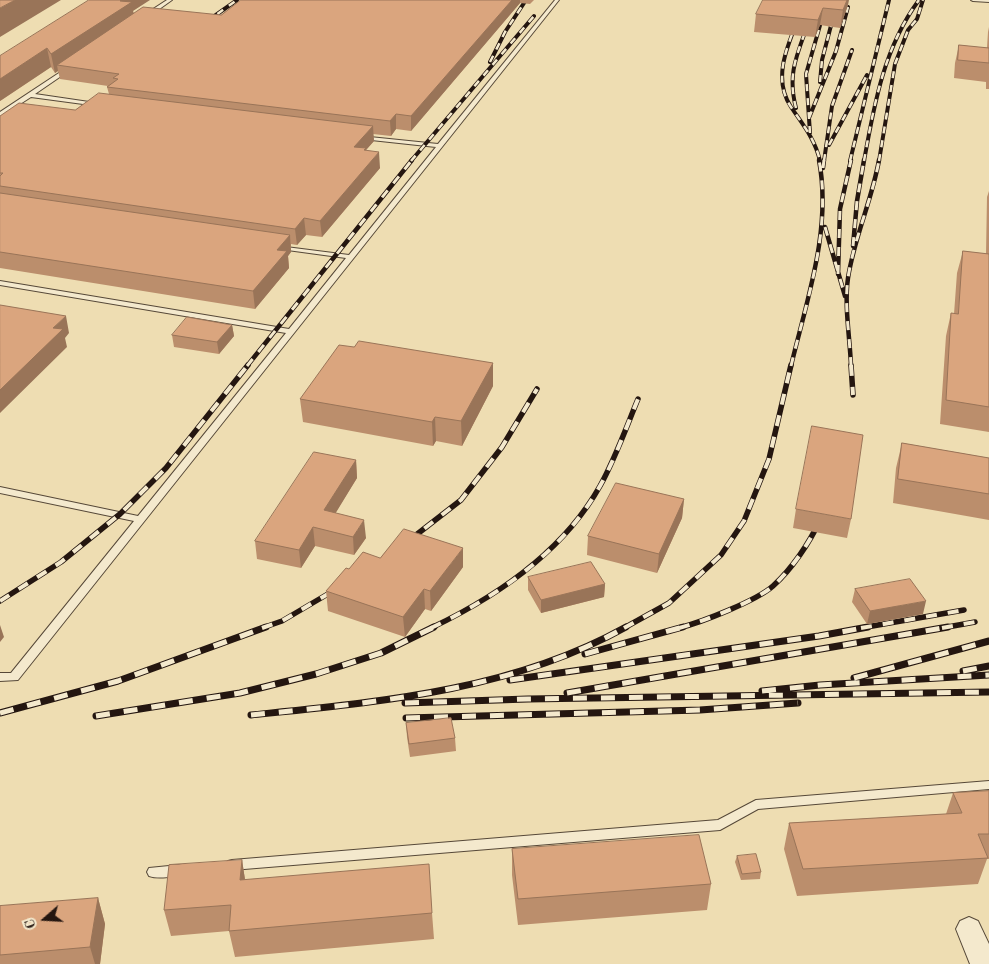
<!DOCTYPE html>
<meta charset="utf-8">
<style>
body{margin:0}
#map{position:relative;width:989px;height:964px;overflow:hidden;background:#eeddb2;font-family:"Old Standard TT",serif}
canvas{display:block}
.north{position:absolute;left:20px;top:894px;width:50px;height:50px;-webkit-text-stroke:4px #f4e9cd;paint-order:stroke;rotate:251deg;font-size:14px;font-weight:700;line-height:20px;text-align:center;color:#241610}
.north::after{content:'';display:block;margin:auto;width:18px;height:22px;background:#241610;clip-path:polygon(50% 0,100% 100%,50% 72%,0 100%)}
</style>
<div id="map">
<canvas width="989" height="964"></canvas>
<div class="north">С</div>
</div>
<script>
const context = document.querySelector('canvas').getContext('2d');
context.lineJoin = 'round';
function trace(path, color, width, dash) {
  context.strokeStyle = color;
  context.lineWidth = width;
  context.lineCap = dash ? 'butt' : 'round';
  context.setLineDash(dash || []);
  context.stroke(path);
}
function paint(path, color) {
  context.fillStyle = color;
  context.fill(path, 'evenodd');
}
const lane = new Path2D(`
 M 167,0 L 172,0 L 151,15 L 147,15 L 147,13 Z
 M 555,0 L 559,0 L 18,680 L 0,681 L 0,673 L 11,673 L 134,521 L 0,493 L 0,487 L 138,516 L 286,333 L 0,285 L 0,281 L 289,329 L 346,258 L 280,249 L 278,248 L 278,246 L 349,255 L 436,147 L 362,139 L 360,138 L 360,136 L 438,144 Z
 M 971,0 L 989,0 L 989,2 L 973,1 Z
 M 68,67 L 70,68 L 70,70 L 35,94 L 96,103 L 99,105 L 98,106 L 31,97 L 0,117 L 0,112 Z
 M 989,781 L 989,789 L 758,809 L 720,830 L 232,870 L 228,869 L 226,865 L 228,861 L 232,860 L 718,820 L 756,800 Z
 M 179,865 L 183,866 L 185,870 L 183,874 C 174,877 158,879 149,876 L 147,872 L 149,868 Z`);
const street = new Path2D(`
 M 969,917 L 978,921 L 989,944 L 989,964 L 970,964 L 956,929 L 960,921 Z`);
trace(lane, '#564838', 2);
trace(street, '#564838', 2);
paint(lane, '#f4e9cd');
paint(street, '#f4e9cd');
const railFar3 = new Path2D(`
 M 206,22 L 237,0
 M 797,22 C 786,49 773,80 791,107 C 803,125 815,139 820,161
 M 490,62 L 505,32 L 526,0
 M 820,82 L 822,60 L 834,14
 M 796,108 C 787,74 797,55 808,24
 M 809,118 L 836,51 L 848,7
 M 810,133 L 806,74 L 823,15
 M 829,145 L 867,75
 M 411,161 L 534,16
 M 824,161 L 832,106 L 852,50
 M 850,161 L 889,0
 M 864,161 C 874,105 884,47 919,0
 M 879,161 L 895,64 L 908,30 L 917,19 L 923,0`);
const railFar2 = new Path2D(`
 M 823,168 L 824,160
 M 825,227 L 845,296
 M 853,246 L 857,201 L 864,160
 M 838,274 L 840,209 L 851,160
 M 247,366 L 412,160
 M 791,366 C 807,299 832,229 819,160
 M 851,366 C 850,338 844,306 848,278 C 854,238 872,200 879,160`);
const railFar1 = new Path2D(`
 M 851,365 L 853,395
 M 407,542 L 461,500 L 502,447 L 537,389
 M 0,601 L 61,562 L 120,514 L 166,468 L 248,365
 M 262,628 L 282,621 L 338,588
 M 431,628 C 498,596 563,552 600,486 C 615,459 626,428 638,399
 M 624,628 L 669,603 L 721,555 L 744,521 L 769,459 L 791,365
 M 679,628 C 702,622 756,601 773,586 C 792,569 810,542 820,520
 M 861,628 L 964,610
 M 942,628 L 975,622`);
const rail = new Path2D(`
 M 585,654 L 683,627
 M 963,671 L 989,666
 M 854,678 L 989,641
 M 510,680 L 819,636 L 868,627
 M 762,691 L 820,685 L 989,675
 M 567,693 L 948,627
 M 405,703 L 528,699 L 989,692
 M 0,713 L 118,681 L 266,627
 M 251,715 C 379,702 511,691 626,627
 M 96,716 L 240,693 L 316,674 L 381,653 L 434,627
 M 406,718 L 700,710 L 798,703`);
trace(railFar3, '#241610', 4);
trace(railFar2, '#241610', 4.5);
trace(railFar1, '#241610', 5.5);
trace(rail, '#241610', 7);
trace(railFar3, '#f4e9cd', 2.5, [7]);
trace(railFar2, '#f4e9cd', 3, [9]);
trace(railFar1, '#f4e9cd', 4, [11]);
trace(rail, '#f4e9cd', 5, [14]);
paint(new Path2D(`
 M 241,0 L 534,0 L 530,4 L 520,3 L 411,131 L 396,129 L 391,136 L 373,134 L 374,141 L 366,150 L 366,151 L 380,168 L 322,237 L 306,235 L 297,245 L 291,244 L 291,252 L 288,256 L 289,268 L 255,309 L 0,268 L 0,116 L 75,110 L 109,94 L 107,87 L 108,86 L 60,79 L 58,71 L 55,73 L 51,67 L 0,101 L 0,56 L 133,11 L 134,14 L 221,15 Z
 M 848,5 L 840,28 L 820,25 L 815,37 L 754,32 L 756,14 Z
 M 989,27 L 989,89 L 986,89 L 986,82 L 954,78 L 955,63 L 959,45 L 987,48 L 988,32 Z
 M 989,191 L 989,432 L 940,424 L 946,336 L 951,313 L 954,314 L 957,273 L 963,251 L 986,254 L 987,197 Z
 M 232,325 L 234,336 L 219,354 L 174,347 L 172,335 Z
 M 354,347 L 493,363 L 493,386 L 462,446 L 436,441 L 433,446 L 303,422 L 300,399 Z
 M 902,443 L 989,458 L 989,520 L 893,503 L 896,468 Z
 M 356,460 L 357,478 L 335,513 L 366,538 L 354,555 L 315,546 L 301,568 L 257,559 L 255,541 Z
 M 684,499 L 682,518 L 657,573 L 587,555 L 588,536 Z
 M 796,509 L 851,519 L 847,538 L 793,528 Z
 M 380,558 L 463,567 L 431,611 L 425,609 L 405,637 L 328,611 L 326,591 L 349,569 Z
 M 528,577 L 605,584 L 604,597 L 541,613 L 528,590 Z
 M 855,589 L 923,614 L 867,624 L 852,602 Z
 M 406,723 L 455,738 L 456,751 L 410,757 L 407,737 Z
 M 989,791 L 989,859 L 987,859 L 978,884 L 797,896 L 784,849 L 789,823 L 946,814 L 953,793 Z
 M 512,849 L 711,884 L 707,910 L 518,925 L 512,875 Z
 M 737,856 L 761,872 L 760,879 L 741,880 L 735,862 Z
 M 242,860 L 245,880 L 432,913 L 434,939 L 235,957 L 229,931 L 171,936 L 164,910 Z
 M 98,898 L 105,924 L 100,964 L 0,964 L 0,906 Z`), '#bb8e6c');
paint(new Path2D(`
 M 15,0 L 61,0 L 0,37 L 0,8 Z
 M 121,0 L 150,0 L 133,11 L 135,19 L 57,65 L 58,71 L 55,73 L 51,54 Z
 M 512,0 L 520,0 L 520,3 L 411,131 L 411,116 Z
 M 847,0 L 849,0 L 848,5 L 840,28 L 843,10 Z
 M 823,8 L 820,25 L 815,37 L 818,20 Z
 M 47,48 L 51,67 L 0,101 L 0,79 Z
 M 396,114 L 396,129 L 391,136 L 390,121 Z
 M 373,126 L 374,141 L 366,150 L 367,164 L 354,147 Z
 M 379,152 L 380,168 L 322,237 L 320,221 Z
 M 304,218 L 306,235 L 297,245 L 295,229 Z
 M 290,235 L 291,252 L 288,256 L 289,268 L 255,309 L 253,291 L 277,250 Z
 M 66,316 L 69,333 L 65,338 L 67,347 L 0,413 L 0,390 L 53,328 Z
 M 232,325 L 234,336 L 219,354 L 217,342 Z
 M 493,363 L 493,386 L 462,446 L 461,421 Z
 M 435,417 L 436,441 L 433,446 L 432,422 Z
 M 356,460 L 357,478 L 326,529 L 324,510 Z
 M 684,499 L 682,518 L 657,573 L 659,554 Z
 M 364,520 L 366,538 L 354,555 L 353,537 Z
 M 313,527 L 315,546 L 301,568 L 299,550 Z
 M 463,548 L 463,567 L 431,611 L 430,591 Z
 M 605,584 L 604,597 L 541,613 L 541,600 Z
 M 424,589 L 425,609 L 405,637 L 403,617 Z
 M 926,601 L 923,614 L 867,624 L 870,611 Z
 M 0,625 L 4,637 L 0,642 Z
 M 242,860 L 246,886 L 240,880 Z
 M 98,898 L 105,924 L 100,964 L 95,964 L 90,947 Z`), '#997458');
const building = new Path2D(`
 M 0,0 L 15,0 L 0,8 Z
 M 89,0 L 121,0 L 120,1 L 132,2 L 51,54 L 47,48 L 0,79 L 0,56 Z
 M 241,0 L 512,0 L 411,116 L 396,114 L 390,121 L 107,87 L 118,79 L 113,78 L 119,74 L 57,65 L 143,7 L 221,15 Z
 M 763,0 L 847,0 L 843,10 L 823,8 L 818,20 L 756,14 Z
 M 959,45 L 989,48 L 989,63 L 958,60 Z
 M 99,93 L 373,126 L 354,147 L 366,148 L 364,150 L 379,152 L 320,221 L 304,218 L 295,229 L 0,186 L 0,176 L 3,173 L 0,173 L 0,116 L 19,103 L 75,110 Z
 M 0,193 L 290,235 L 277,250 L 287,251 L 253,291 L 0,252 Z
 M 963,251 L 989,254 L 989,407 L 946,400 L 951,313 L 958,314 Z
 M 0,305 L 66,316 L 53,328 L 63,329 L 0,390 Z
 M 187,317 L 232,325 L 217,342 L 172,335 Z
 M 359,341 L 493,363 L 461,421 L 435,417 L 432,422 L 300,399 L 339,345 L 354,347 Z
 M 812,426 L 863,435 L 851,519 L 796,509 Z
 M 902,443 L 989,458 L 989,494 L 898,479 Z
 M 314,452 L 356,460 L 324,510 L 364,520 L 353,537 L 313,527 L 299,550 L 255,541 Z
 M 616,483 L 684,499 L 659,554 L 588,536 Z
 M 404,529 L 463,548 L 430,591 L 424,589 L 403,617 L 326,591 L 346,568 L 349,569 L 363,552 L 380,558 Z
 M 591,562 L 605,584 L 541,600 L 528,577 Z
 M 910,579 L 926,601 L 870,611 L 855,589 Z
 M 451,718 L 455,738 L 409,744 L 406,723 Z
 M 989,791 L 989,834 L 978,834 L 988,858 L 803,869 L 789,823 L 962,813 L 953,793 Z
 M 699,835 L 711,884 L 518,899 L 512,849 Z
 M 756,854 L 761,872 L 742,874 L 737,856 Z
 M 242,860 L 240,880 L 429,864 L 432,913 L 229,931 L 231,905 L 164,910 L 169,865 Z
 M 98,898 L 90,947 L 0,955 L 0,906 Z`);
paint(building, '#daa57e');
trace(building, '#997458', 1);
</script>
